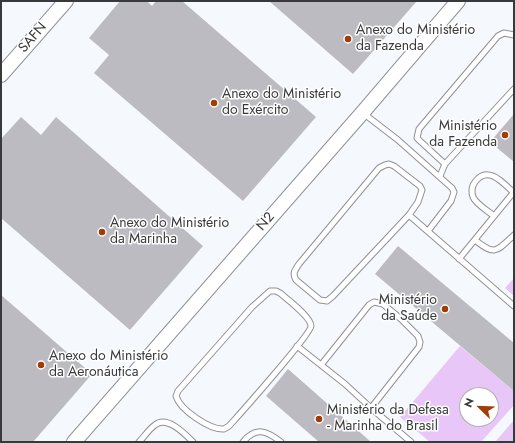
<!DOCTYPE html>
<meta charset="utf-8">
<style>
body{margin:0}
#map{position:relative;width:515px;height:443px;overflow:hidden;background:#f5f9fe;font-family:Jost,sans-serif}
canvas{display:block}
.frame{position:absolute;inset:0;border:2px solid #37393b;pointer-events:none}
.north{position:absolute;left:459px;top:387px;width:40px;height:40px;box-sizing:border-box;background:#fff;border:1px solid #afb0b1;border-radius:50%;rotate:293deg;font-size:11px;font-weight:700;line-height:16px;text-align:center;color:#37393b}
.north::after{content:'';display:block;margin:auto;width:14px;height:18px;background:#a03c05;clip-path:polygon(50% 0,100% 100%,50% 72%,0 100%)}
</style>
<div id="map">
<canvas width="515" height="443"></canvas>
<div class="frame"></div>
<div class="north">N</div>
</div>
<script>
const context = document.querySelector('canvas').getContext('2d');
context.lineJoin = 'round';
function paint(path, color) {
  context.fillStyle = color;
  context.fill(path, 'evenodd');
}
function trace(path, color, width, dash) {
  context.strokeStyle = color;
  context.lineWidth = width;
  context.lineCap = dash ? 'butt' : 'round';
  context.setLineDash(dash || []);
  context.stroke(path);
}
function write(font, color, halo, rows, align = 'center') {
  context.font = font + ' Jost,sans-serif';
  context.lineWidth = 3;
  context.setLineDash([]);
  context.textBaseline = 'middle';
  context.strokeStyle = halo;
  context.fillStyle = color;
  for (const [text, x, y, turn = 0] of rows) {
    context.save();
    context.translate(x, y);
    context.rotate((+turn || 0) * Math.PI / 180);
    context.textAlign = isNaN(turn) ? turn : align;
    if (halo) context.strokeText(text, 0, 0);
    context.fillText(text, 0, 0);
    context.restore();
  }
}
paint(new Path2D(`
 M 514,278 L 514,296 L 505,288 Z
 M 460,346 L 514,391 L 514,405 L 481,442 L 430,442 L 400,417 ZM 467,395 L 491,395 L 491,419 L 467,419 Z
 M 514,420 L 514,442 L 494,442 L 495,442 Z`), '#e8c6f7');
paint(new Path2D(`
 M 120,1 L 147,1 L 152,6 L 156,1 L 182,1 L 316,117 L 243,201 L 94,73 L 109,55 L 89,38 Z
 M 269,1 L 417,1 L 353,74 Z
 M 514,114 L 514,162 L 490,142 Z
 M 21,117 L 41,135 L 56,117 L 203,246 L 130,330 L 1,218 L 1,139 Z
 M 398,246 L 514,343 L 514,391 L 375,274 Z
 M 1,295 L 92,374 L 33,442 L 1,442 Z
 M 288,369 L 371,442 L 319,442 L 266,396 Z`), '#bbbbc1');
const lane = new Path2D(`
 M 363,113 L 398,140 L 452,188 L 454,192 L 451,201 L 428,231
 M 389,164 L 394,166 L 420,186 L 422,190 L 418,202 L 409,215 L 333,296 L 327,301 L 320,300 L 296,280 C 292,273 295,270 299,264 L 379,168 L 385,165 Z
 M 445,164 L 420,141 L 417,138 L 419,129 L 498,36 L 504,33 L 514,35
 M 440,176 L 445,164 L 514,89
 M 409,215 L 514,306
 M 494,216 C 488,211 476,204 473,197 C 471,191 472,186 475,182 C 488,164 504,184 514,193
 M 475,240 C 495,256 496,252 514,235
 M 459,259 L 513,193
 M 270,291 L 276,291 L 280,293 C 287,299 311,317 311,326 C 311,334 239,415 229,426 L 224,429 C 210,430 180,410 176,396 L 178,391 L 252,307 Z
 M 297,346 L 345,384 L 371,408 L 411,442
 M 321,365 L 369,305 L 374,302 L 383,304 L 401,319 L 418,336 L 420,342 L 419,347 L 371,408
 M 139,442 C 144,437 149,429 155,425 C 167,415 185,434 193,442
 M 243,442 C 256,426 267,431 281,442`);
const secondary = new Path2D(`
 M 1,75 L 66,1
 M 74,442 L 363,112 L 458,1`);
trace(lane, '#8e9196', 7);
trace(secondary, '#8e9196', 16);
trace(lane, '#fff', 5);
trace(secondary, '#fff', 14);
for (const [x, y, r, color] of [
 [348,39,4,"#a03c05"],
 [214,103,4,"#a03c05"],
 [505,135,4,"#a03c05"],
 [102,232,4,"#a03c05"],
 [445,309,4,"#a03c05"],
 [41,365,4,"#a03c05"],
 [319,419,4,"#a03c05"]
]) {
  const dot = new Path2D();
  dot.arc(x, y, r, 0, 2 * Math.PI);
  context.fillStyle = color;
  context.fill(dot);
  trace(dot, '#fff', 1.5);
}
write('14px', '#37393b', '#fff', [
 ["Anexo do Ministério",356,31],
 ["da Fazenda",356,47],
 ["Anexo do Ministério",222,95],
 ["do Exército",222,111],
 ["Ministério",497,127,"right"],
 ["da Fazenda",497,143,"right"],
 ["Anexo do Ministério",110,224],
 ["da Marinha",110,240],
 ["Ministério",437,301,"right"],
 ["da Saúde",437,317,"right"],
 ["Anexo do Ministério",49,357],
 ["da Aeronáutica",49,373],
 ["Ministério da Defesa",327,411],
 ["- Marinha do Brasil",327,427]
], 'left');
write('14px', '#37393b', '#fff', [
 ["SAFN",33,38,-49],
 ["N2",266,222,-49]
]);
</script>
